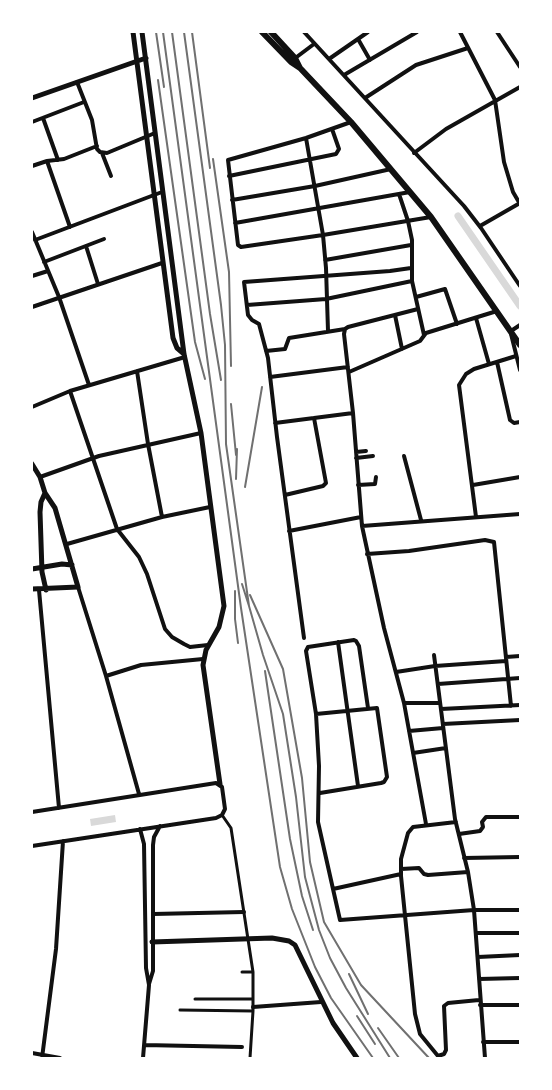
<!DOCTYPE html>
<html>
<head>
<meta charset="utf-8">
<style>
	body { margin:0 }
	#map { position:relative; width:552px; height:1090px; overflow:hidden; background:#fff; font-family:Manrope,sans-serif }
	canvas { display:block }
	.frame { position:absolute; inset:0; border:33px solid #fff; pointer-events:none }
</style>
</head>
<body>
<div id="map">
<canvas width="552" height="1090"></canvas>
<div class="frame"></div>
</div>
<script>
const g = document.querySelector('canvas').getContext('2d');
g.lineJoin = 'round';
function fillPath(path, color) { g.fillStyle = color; g.fill(path, 'evenodd'); }
const toPath = rows => new Path2D(rows.map(r => 'M' + r).join(''));
function stroke(path, color, width, dash) { g.strokeStyle = color; g.lineWidth = width; g.lineCap = dash ? 'butt' : 'round'; g.setLineDash(dash || []); g.stroke(path); }
fillPath(toPath([
	[115,815,116,822,91,826,90,819]
]), '#d9d9d9');
stroke(toPath([
	[458,216,520,306]
]), '#d9d9d9', 7);
stroke(toPath([
	[222,815,231,828,253,972,253,1011,250,1058],
	[242,972,253,972],
	[195,999,253,999],
	[180,1010,253,1011]
]), '#111', 3);
stroke(toPath([
	[304,32,464,206,481,228,520,286],
	[460,32,495,100,504,162,513,192,520,204],
	[497,32,520,67],
	[358,39,370,60],
	[294,59,314,44],
	[329,59,368,32],
	[344,75,417,32],
	[77,82,92,120,97,149,100,152,107,153,155,133],
	[365,98,416,65,468,48],
	[43,118,58,160],
	[32,122,84,102],
	[351,122,306,138,228,160,238,245,241,247,323,235,431,217],
	[306,138,323,235,326,268,328,331],
	[102,153,111,176],
	[414,153,446,129,520,87],
	[47,161,70,227],
	[32,166,47,161,64,159,97,146],
	[229,176,336,154,339,149,332,129],
	[399,194,408,221,412,240,412,281,424,335],
	[232,200,315,186,391,169],
	[235,223,410,192],
	[480,226,520,203],
	[32,232,59,297,89,385],
	[35,240,162,192],
	[86,246,98,284],
	[325,260,411,245],
	[44,262,104,239],
	[32,276,48,271],
	[416,297,445,289,457,324],
	[247,305,326,299,412,281],
	[32,307,162,263],
	[418,309,348,327,345,329,344,334,353,413,362,526,384,628,404,703,426,824],
	[395,315,402,349],
	[476,318,489,364],
	[511,331,520,325],
	[511,334,520,370],
	[266,351,285,349,289,338,345,329],
	[497,362,510,420,514,423,520,422],
	[137,371,148,444,162,517],
	[349,372,420,341,426,333,497,311],
	[270,377,348,367],
	[70,391,117,529,139,557,147,574,165,629,172,637,184,644,190,647,208,645],
	[32,407,70,391,185,357],
	[275,423,353,413],
	[356,452,366,451],
	[404,456,421,520],
	[356,458,373,456],
	[40,477,99,456,201,433],
	[358,485,375,484,376,477],
	[473,485,520,477],
	[285,495,323,486,326,483,314,418],
	[476,517,459,385,466,374,474,369,516,356],
	[362,526,520,514],
	[289,531,361,517],
	[67,544,162,517,210,507],
	[367,554,409,551,485,540,494,542,511,706],
	[78,587,106,676,139,794],
	[39,590,59,808],
	[304,638,277,437,268,358,259,324,252,320,248,315,244,282,390,271,411,268],
	[338,642,358,786],
	[434,655,455,819,468,872,474,910,485,1058],
	[506,657,520,656],
	[396,672,435,666,506,661],
	[106,676,141,665,203,659],
	[438,684,520,678],
	[404,703,440,703],
	[368,708,359,646,356,641,354,640,308,647,306,651,316,714,319,766,318,822,333,889,401,874],
	[441,709,520,705],
	[316,714,377,708,387,777,384,782,381,783,320,793],
	[443,724,520,720],
	[409,731,443,728],
	[413,753,446,748],
	[32,812,216,783,222,787,225,809,222,815,216,818,32,846],
	[456,822,413,827,408,833,401,859,401,876,415,1014,420,1034,438,1056,444,1054,446,1050,444,1006,448,1003,479,1000],
	[140,829,144,844,146,968,149,985,143,1058],
	[459,834,480,831,483,827,482,822,486,817,520,817],
	[464,858,520,857],
	[401,869,419,868,424,874,428,875,468,872],
	[333,889,340,920,474,910,520,910],
	[153,914,244,912],
	[477,933,520,933],
	[478,957,520,955],
	[479,979,520,978],
	[149,984,153,971,153,845,154,837,160,826],
	[480,1005,520,1005],
	[253,1007,321,1002],
	[483,1042,520,1042],
	[144,1045,242,1047],
	[32,1053,60,1058],
	[42,1058,56,949,63,841]
]), '#111', 4);
stroke(toPath([
	[133,32,173,338,177,348,184,354],
	[142,32,184,354,201,433,224,606,219,627,206,650,203,665,220,784],
	[32,98,146,58],
	[32,464,40,477,45,493,55,508,78,587,32,589],
	[45,493,41,502,40,512,42,572,46,590],
	[32,569,62,564,72,565],
	[152,942,272,938,289,941,295,945,333,1023,357,1058]
]), '#111', 5);
stroke(toPath([
	[262,32,291,62,300,68,351,122,431,217,520,345],
	[271,32,295,58,300,68]
]), '#111', 6);
stroke(toPath([
	[156,32,164,87],
	[163,32,241,608,280,867,292,909,315,967,331,998,373,1058],
	[172,32,210,314,221,380],
	[184,32,221,305,225,345,226,444,249,606,242,584],
	[192,32,210,168],
	[158,80,195,342,205,379],
	[213,159,229,272,231,366],
	[231,404,236,455],
	[236,479,237,449],
	[245,487,262,387],
	[235,591,235,619,238,643],
	[250,595,283,669,302,778,310,862,324,922,361,985,429,1058],
	[249,606,263,655,283,714,296,797,305,877,319,930,330,958,346,988,390,1058],
	[265,671,290,839,302,896,313,930],
	[349,974,368,1014],
	[357,1016,375,1044],
	[378,1028,399,1058]
]), '#707070', 2);
</script>
</body>
</html>
